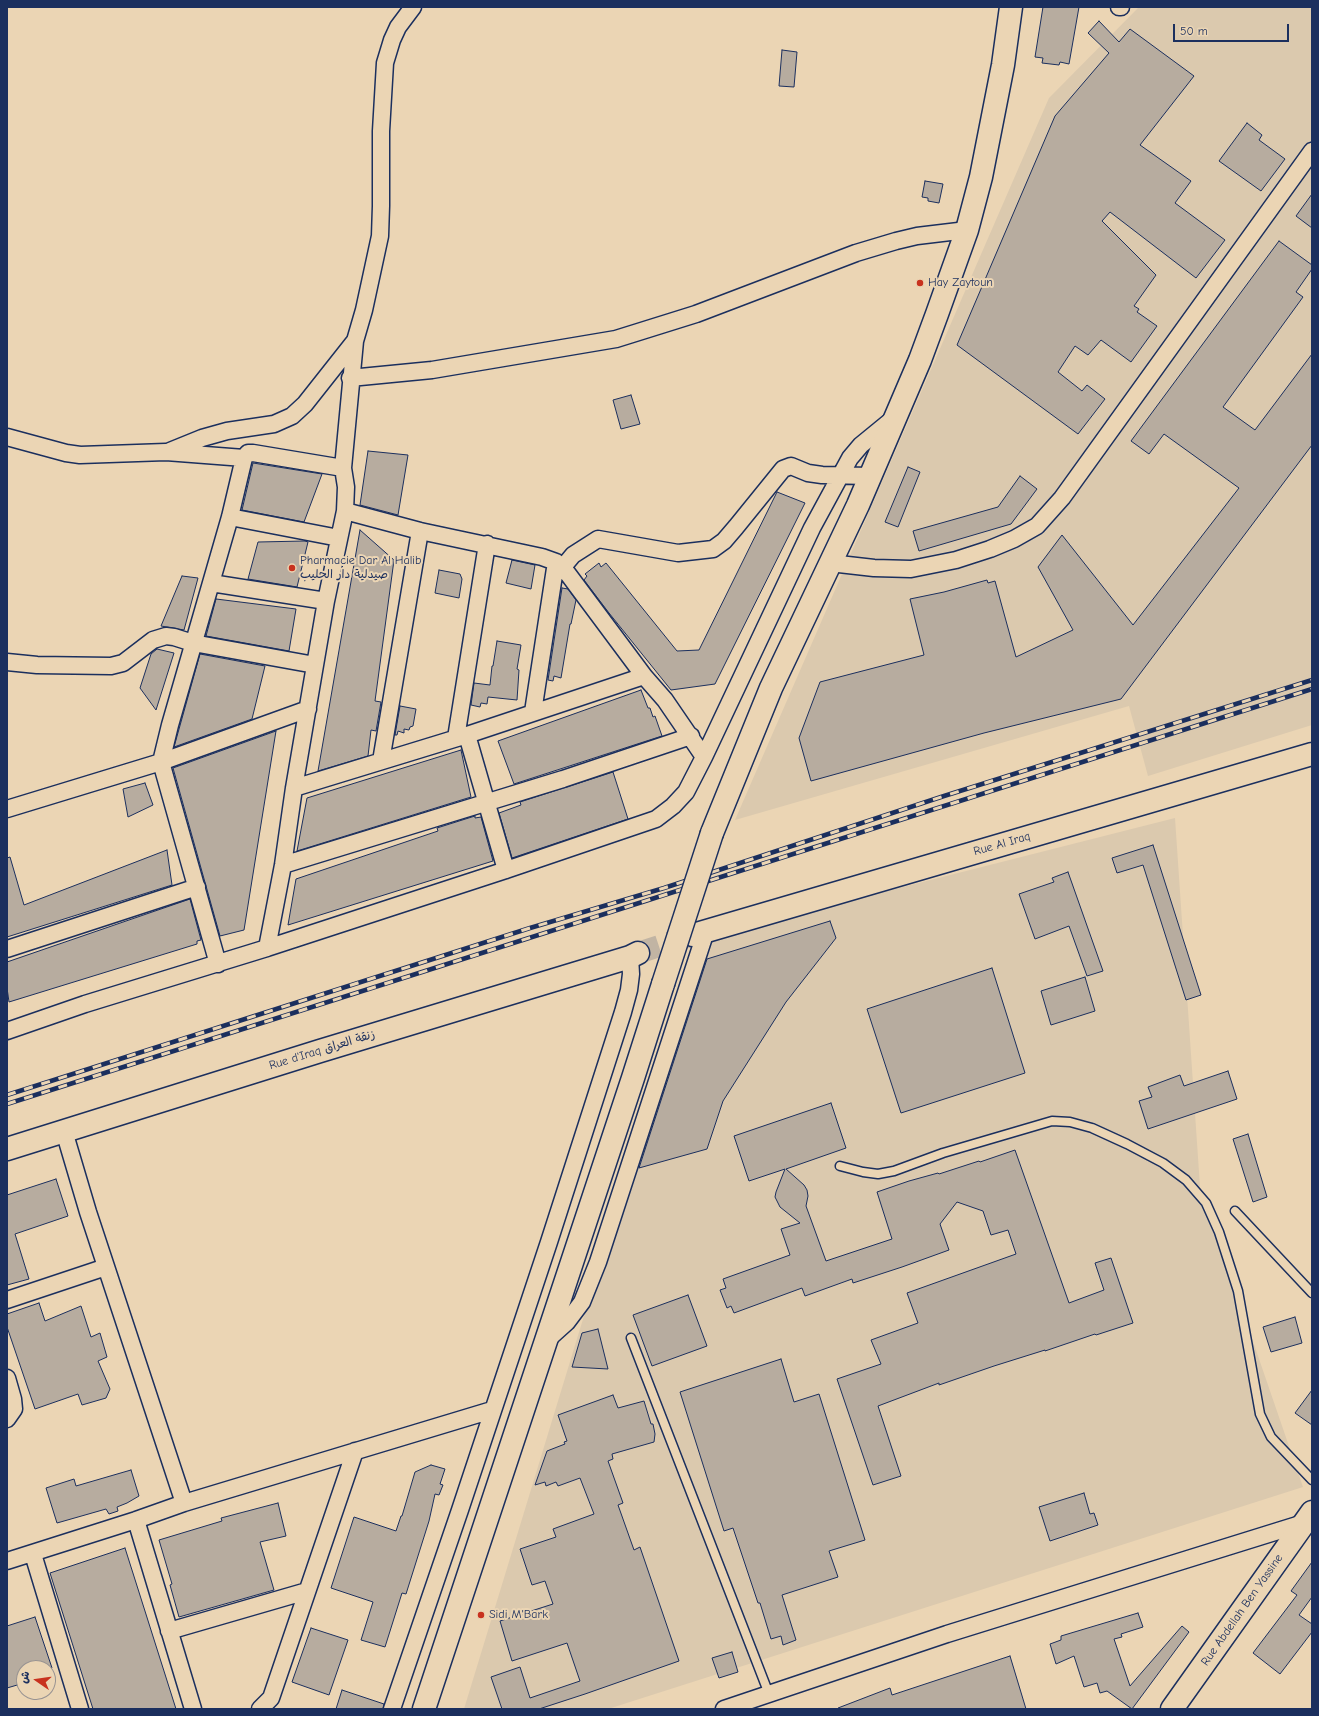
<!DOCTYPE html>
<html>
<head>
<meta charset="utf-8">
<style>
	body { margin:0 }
	#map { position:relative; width:1319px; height:1716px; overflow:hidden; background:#ebd5b4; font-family:"Comic Neue","Playpen Sans Arabic",sans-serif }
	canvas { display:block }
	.frame { position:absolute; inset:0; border:8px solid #1b2f5e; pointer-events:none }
	.north { position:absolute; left:16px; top:1660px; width:40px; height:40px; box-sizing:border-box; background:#ebd5b4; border:1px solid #989392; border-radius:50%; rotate:283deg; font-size:11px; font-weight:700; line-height:16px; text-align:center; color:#1b2f5e }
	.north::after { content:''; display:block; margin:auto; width:14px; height:18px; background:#c8321e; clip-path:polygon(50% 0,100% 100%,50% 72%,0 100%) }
	.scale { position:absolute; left:1173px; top:24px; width:116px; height:18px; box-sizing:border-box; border:2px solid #1b2f5e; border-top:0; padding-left:5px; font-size:12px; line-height:14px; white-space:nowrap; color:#1b2f5e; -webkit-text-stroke:3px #ebd5b4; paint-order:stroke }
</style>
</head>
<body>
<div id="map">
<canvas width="1319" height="1716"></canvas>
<div class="frame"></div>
<div class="north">ش</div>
<div class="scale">50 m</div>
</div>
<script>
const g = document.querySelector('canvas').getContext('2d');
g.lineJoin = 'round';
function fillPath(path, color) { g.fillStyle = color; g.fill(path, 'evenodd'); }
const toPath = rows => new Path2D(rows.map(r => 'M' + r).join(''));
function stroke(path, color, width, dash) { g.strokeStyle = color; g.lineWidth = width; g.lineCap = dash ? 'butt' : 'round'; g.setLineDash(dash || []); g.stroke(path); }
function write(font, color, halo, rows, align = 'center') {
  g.font = font + ' "Comic Neue","Playpen Sans Arabic",sans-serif'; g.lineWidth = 4; g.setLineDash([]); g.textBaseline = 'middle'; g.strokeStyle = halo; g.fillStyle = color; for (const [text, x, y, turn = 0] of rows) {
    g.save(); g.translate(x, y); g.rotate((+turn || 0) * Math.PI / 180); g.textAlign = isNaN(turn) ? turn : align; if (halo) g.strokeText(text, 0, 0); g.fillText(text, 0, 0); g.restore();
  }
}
fillPath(toPath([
	[1139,7,1312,7,1312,725,1148,776,1129,706,735,820,1049,98],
	[1175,818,1200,1187,1303,1487,608,1709,464,1709,598,1270,694,940]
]), '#dbc9ae');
const building = toPath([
	[1043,7,1079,7,1069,64,1060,62,1059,65,1042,63,1043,58,1035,57,1043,7],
	[1099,21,1119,42,1130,29,1194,76,1140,145,1191,181,1175,203,1225,240,1196,278,1110,212,1102,221,1156,275,1134,306,1139,309,1137,312,1157,326,1131,362,1101,340,1088,355,1075,346,1058,372,1082,391,1087,385,1105,399,1078,434,957,345,1055,116,1109,53,1088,33,1099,21],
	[782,50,797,52,794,87,779,86,782,50],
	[1247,123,1262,135,1259,140,1285,159,1261,191,1219,161,1247,123],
	[925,181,943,184,939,203,928,201,928,198,922,197,925,181],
	[1312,194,1312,228,1296,216,1312,194],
	[1279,241,1312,265,1312,269,1296,292,1303,297,1223,407,1255,430,1312,354,1312,445,1121,699,984,733,811,781,799,738,820,682,924,655,910,599,944,592,987,580,988,583,995,581,1016,657,1073,630,1038,567,1062,535,1133,625,1239,488,1164,434,1149,454,1131,441,1279,241],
	[631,395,640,424,621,429,613,400,631,395],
	[368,451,408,455,398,515,360,505,368,451],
	[253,463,322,474,304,522,242,510,253,463],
	[908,467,920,472,898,527,885,522,908,467],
	[1020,476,1037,489,1011,524,919,551,913,531,998,507,1020,476],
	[777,492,805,503,715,684,671,690,609,613,584,580,587,576,585,574,599,563,601,567,606,563,677,651,699,650,777,492],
	[360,530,394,560,375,701,381,702,376,731,371,730,368,756,318,771,360,530],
	[305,541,308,542,297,587,248,579,258,542,305,541],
	[512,560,535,565,531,589,506,583,512,560],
	[439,570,460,574,462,579,459,598,435,593,439,570],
	[182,576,198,578,184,630,161,626,182,576],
	[562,588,568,589,576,600,571,624,570,624,561,678,554,676,553,681,548,680,562,588],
	[216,599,296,609,289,651,206,636,216,599],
	[497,641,521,645,517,669,519,670,517,700,488,697,487,704,481,703,480,707,471,705,474,683,490,685,492,666,493,666,497,641],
	[157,649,174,653,156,710,140,688,151,654,157,649],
	[200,654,265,666,252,719,174,747,200,654],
	[641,690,648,708,650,708,653,717,655,716,662,736,514,784,498,741,641,690],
	[400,706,416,709,413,726,410,727,409,730,404,729,404,733,398,731,397,735,395,735,400,706],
	[276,731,244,930,220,936,173,768,276,731],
	[461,750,471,797,297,851,307,798,461,750],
	[613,772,628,819,512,858,499,813,521,805,520,802,613,772],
	[145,783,153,805,128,817,123,789,145,783],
	[475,816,475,818,481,817,493,861,288,925,296,879,438,831,437,828,475,816],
	[1153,845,1201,995,1186,1000,1143,865,1117,873,1112,858,1153,845],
	[167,850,172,885,7,937,7,858,10,857,24,905,167,850],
	[1068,872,1103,971,1087,976,1069,926,1035,939,1019,894,1054,882,1052,878,1068,872],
	[190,899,201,940,197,941,197,944,9,1002,7,988,7,962,190,899],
	[830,921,836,938,786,1002,723,1101,707,1149,639,1168,707,959,830,921],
	[992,968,1025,1073,901,1113,867,1009,992,968],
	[1085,977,1095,1011,1051,1025,1041,991,1085,977],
	[1228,1071,1237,1099,1148,1129,1139,1101,1152,1097,1148,1087,1180,1075,1184,1086,1228,1071],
	[831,1103,846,1148,786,1169,804,1185,807,1190,808,1196,806,1206,826,1261,892,1239,877,1192,909,1181,938,1173,939,1174,979,1161,980,1162,1015,1150,1069,1303,1104,1290,1095,1263,1111,1258,1133,1323,1096,1335,1095,1334,1045,1351,1045,1350,994,1366,939,1385,939,1383,878,1406,901,1476,873,1485,837,1379,881,1364,871,1340,918,1323,907,1293,1016,1254,1008,1230,991,1235,983,1211,957,1202,940,1224,949,1250,902,1267,853,1283,852,1279,805,1296,802,1288,734,1313,731,1306,727,1308,720,1290,726,1288,723,1279,790,1255,781,1229,800,1223,780,1207,775,1197,776,1192,785,1169,749,1181,734,1136,831,1103],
	[1248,1134,1267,1197,1253,1202,1233,1139,1248,1134],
	[56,1179,68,1216,15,1234,29,1279,7,1285,7,1195,56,1179],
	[688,1295,707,1346,652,1366,633,1315,688,1295],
	[39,1303,45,1321,81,1306,91,1337,100,1333,107,1357,98,1361,110,1389,106,1398,82,1405,78,1394,35,1409,7,1327,7,1314,39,1303],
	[1295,1317,1302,1343,1271,1352,1263,1327,1295,1317],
	[598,1329,608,1369,572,1367,582,1333,598,1329],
	[781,1359,794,1402,819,1394,865,1540,829,1551,838,1577,782,1595,796,1640,783,1645,781,1636,771,1639,760,1603,758,1603,733,1528,724,1531,680,1392,781,1359],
	[1312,1390,1312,1425,1295,1413,1312,1390],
	[613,1395,618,1408,644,1401,651,1424,653,1424,655,1434,654,1442,612,1454,613,1459,608,1461,623,1503,618,1505,634,1550,640,1547,679,1661,585,1694,539,1709,502,1709,491,1677,520,1667,530,1698,580,1681,567,1643,512,1661,500,1621,553,1604,545,1581,532,1585,520,1549,556,1537,553,1529,594,1514,580,1478,558,1486,556,1482,546,1486,545,1482,535,1485,547,1451,565,1444,564,1442,567,1441,558,1415,613,1395],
	[431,1465,445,1469,440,1484,443,1485,439,1495,435,1494,429,1521,406,1594,402,1593,385,1647,361,1640,373,1602,331,1588,354,1517,396,1531,401,1516,402,1516,415,1472,431,1465],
	[131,1470,139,1496,127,1503,117,1507,118,1511,109,1514,106,1509,57,1523,46,1488,74,1479,76,1486,131,1470],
	[1084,1493,1090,1514,1094,1513,1098,1525,1050,1541,1039,1507,1084,1493],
	[278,1503,286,1536,260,1542,274,1590,179,1617,170,1585,172,1584,159,1540,222,1521,221,1518,278,1503],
	[125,1548,176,1709,93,1709,50,1573,125,1548],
	[1312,1562,1312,1597,1299,1615,1312,1624,1312,1632,1280,1674,1253,1653,1297,1595,1291,1591,1312,1562],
	[1138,1613,1143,1627,1121,1634,1122,1637,1114,1639,1130,1686,1182,1626,1189,1632,1132,1709,1107,1691,1100,1693,1097,1683,1084,1687,1074,1656,1056,1664,1050,1644,1061,1640,1061,1636,1138,1613],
	[35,1617,52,1668,24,1668,24,1683,7,1688,7,1626,35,1617],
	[311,1628,348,1640,329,1695,292,1682,311,1628],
	[732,1652,738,1672,719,1678,712,1658,732,1652],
	[1010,1656,1026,1709,838,1709,838,1708,890,1688,892,1695,1010,1656],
	[342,1690,384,1704,383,1709,336,1709,342,1690]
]);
fillPath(building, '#b7ac9f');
stroke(building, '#1b2f5e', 1);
stroke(toPath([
	[638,953,693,935]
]), '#c1b4a3', 22, [22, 11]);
const lane = toPath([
	[840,1166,863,1172,878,1174,894,1171,943,1153,1052,1121,1070,1122,1092,1128,1127,1144,1163,1163,1186,1180,1206,1203,1219,1232,1238,1291,1260,1414,1271,1437,1312,1480],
	[1235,1211,1312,1293],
	[631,1338,769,1694]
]);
const street = toPath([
	[1119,7,1121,7],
	[350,378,432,370,616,339,696,314,856,253,896,241,917,236,967,230],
	[7,437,66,453,80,455,166,452,244,458],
	[170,451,202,438,227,431,274,424,292,416,305,404,354,342],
	[230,517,339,538],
	[830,563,874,568,911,569,956,560,990,549,1014,539,1037,526,1062,498,1312,151],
	[563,567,573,555,598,539,678,553,713,549,724,541,736,527,783,469,791,466,808,473,822,475,870,476],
	[211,583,326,601],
	[7,662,37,665,111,666,123,663,153,640,166,636,174,637,193,643,315,665],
	[533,712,556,562],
	[467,735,506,870],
	[456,738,487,544],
	[704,757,812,528,850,458,861,445,894,418],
	[381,761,420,531],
	[294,788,467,735,644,676],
	[7,809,161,762,308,709],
	[283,865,563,779,691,736],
	[267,948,506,870,656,819,673,806,686,792,704,757,665,700,644,676,568,574,556,562,542,557,420,531,345,511],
	[7,949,197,887],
	[218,964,161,762,170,725,230,517,244,458,248,453,253,453,343,468],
	[7,1031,85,1004,267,948,283,865,294,788,326,601,345,511,346,487,343,468,355,341,364,310,380,236,381,206,381,131,385,63,392,40,398,27,413,7],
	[64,1131,88,1212,184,1503],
	[7,1300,106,1267],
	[547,1340,567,1322,582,1302,598,1262,706,931],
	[7,1378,13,1399,14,1409,7,1419],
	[136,1520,193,1709],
	[33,1554,80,1709],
	[7,1561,136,1520,184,1503,492,1410],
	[169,1631,307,1591],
	[260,1709,271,1698,355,1451],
	[392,1709,460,1510,549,1242,623,1012,629,990,631,974,630,957],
	[724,1709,947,1634,1307,1522]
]);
const secondary = toPath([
	[712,833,771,688,858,505,920,360,937,314,967,230,981,177,1003,65,1011,7],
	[693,935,1312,754],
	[7,1149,320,1051,630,957,638,953],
	[424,1709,633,1078,663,984],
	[1172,1709,1312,1512]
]);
stroke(lane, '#1b2f5e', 11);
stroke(street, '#1b2f5e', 19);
stroke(secondary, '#1b2f5e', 25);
stroke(lane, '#ebd5b4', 8);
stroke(street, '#ebd5b4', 16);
stroke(secondary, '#ebd5b4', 22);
const rail = toPath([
	[7,1095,530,928,664,888,944,796,1312,680],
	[7,1104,1312,689]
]);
stroke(rail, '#1b2f5e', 4.5);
stroke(rail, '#ebd5b4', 3, [9]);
const secondaryBridge = toPath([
	[663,984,712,833]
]);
stroke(secondaryBridge, '#1b2f5e', 25, []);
stroke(secondaryBridge, '#ebd5b4', 22);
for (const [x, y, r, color] of [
	[920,283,4,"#c8321e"],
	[292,568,4,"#c8321e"],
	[481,1615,4,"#c8321e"]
]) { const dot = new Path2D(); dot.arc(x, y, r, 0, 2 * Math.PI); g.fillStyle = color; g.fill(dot); stroke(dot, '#ebd5b4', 1.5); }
write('12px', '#1b2f5e', '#ebd5b4', [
	["Hay Zaytoun",928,283],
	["Pharmacie Dar Al Halib",300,561],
	["صيدلية دار الحليب",300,575],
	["Sidi M'Bark",489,1615]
], 'left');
write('12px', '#1b2f5e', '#ebd5b4', [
	["Rue Al Iraq",1002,844,-16],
	["Rue d'Iraq زنقة العراق",322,1050,-17],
	["Rue Abdellah Ben Yassine",1242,1610,-55]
]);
</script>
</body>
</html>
